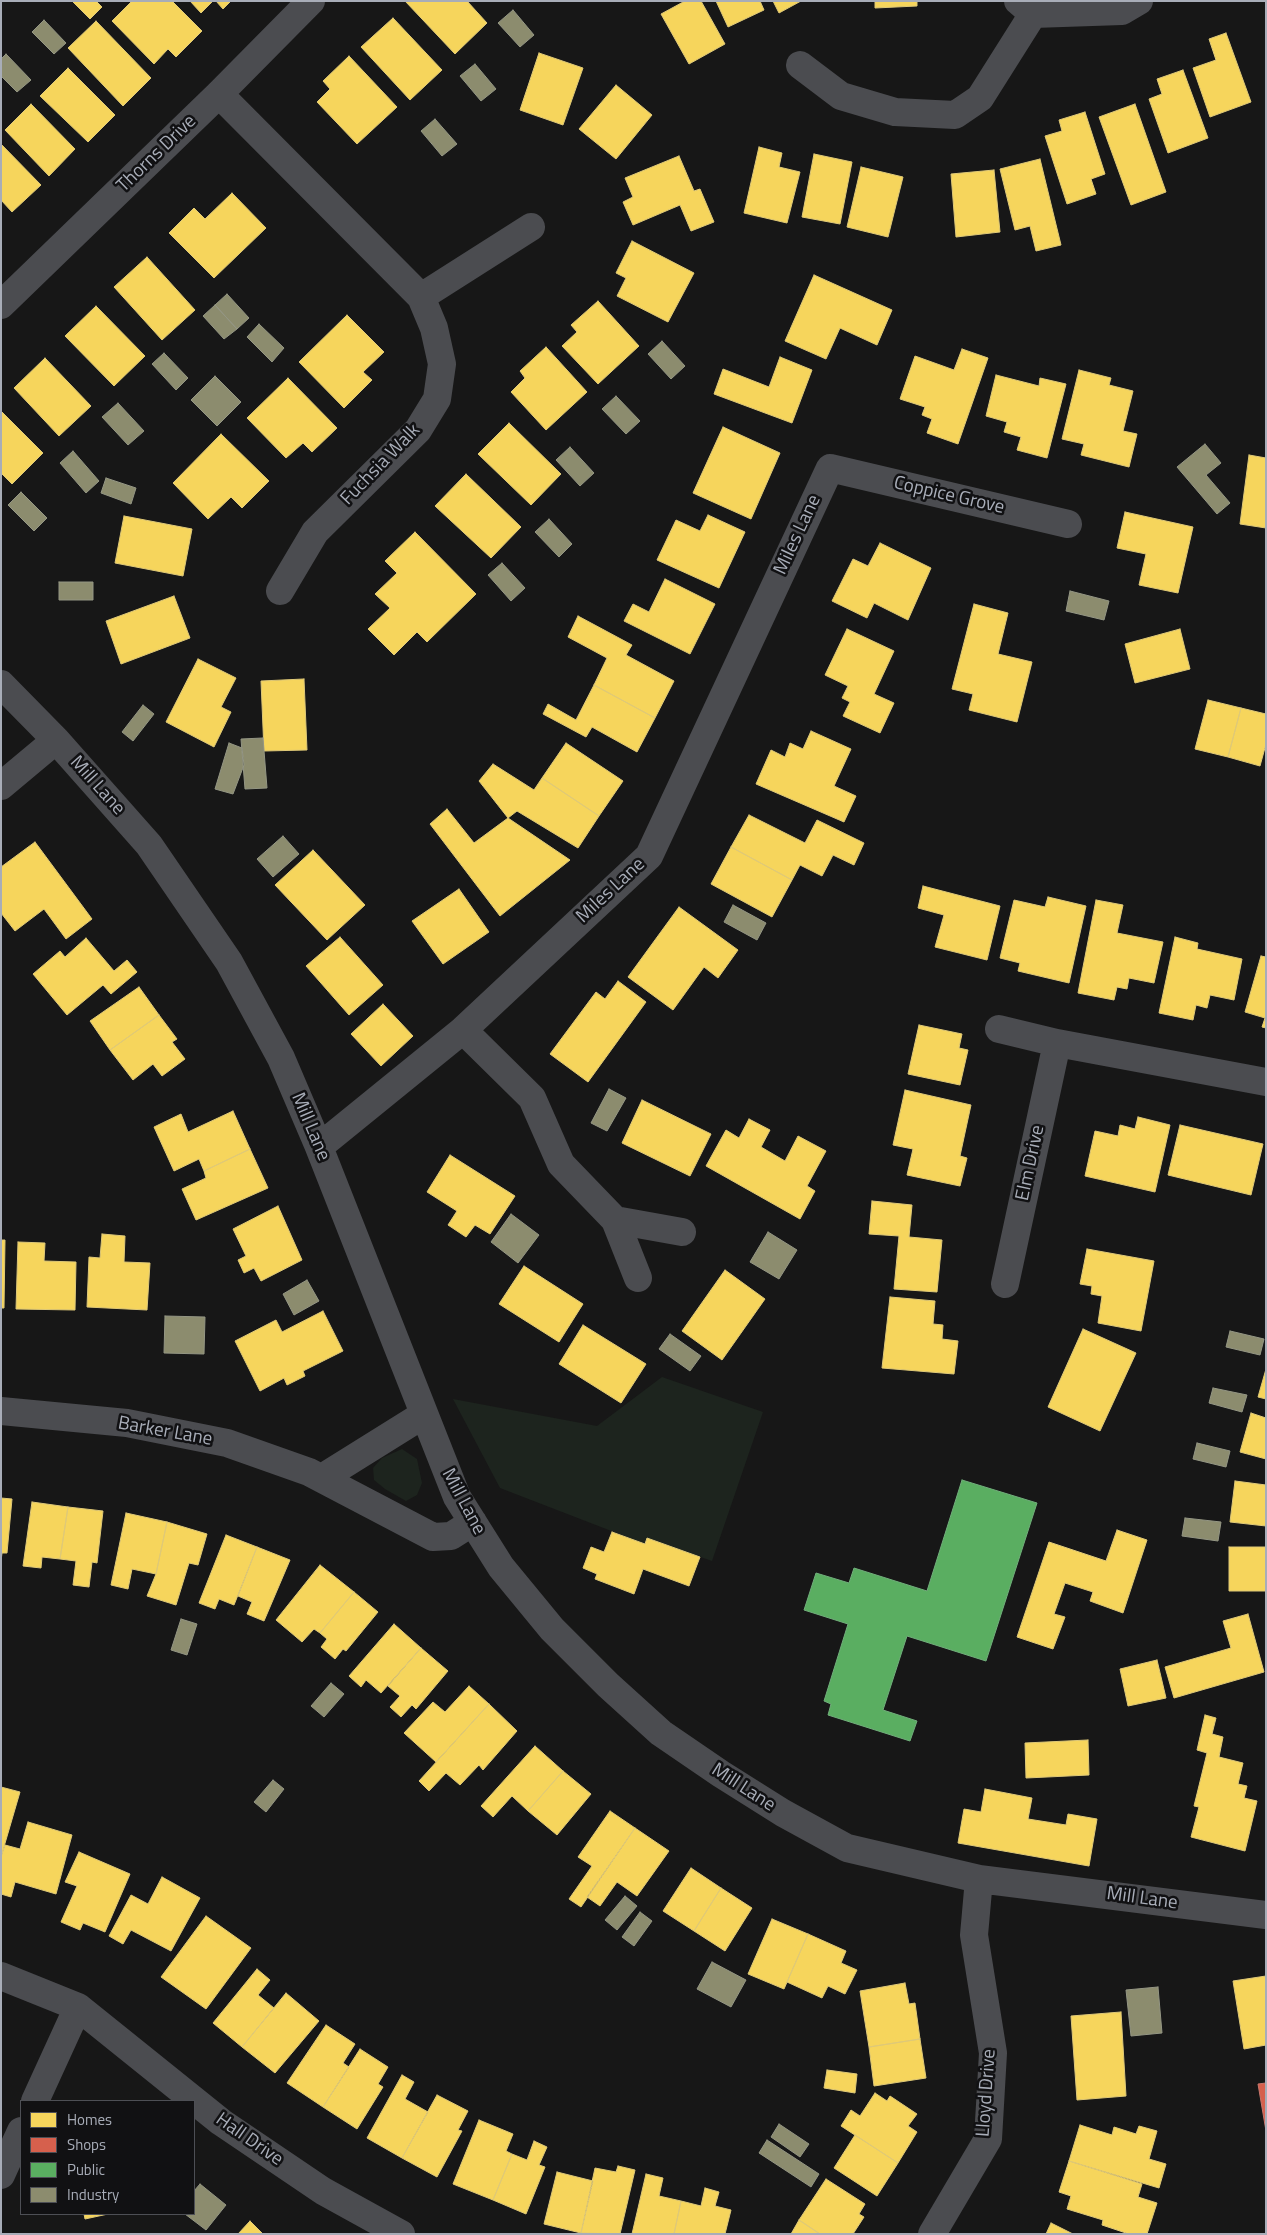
<!DOCTYPE html>
<html>
<head>
<meta charset="utf-8">
<style>
	body { margin:0 }
	#map { position:relative; width:1267px; height:2235px; overflow:hidden; background:#171717; font-family:"Titillium Web",sans-serif }
	canvas { display:block }
	.frame { position:absolute; inset:0; border:2px solid #a8adb8; pointer-events:none }
	.legend { position:absolute; left:20px; top:2100px; width:175px; height:115px; box-sizing:border-box; background:#111113; border:1px solid #4d4f55; margin:0; padding:6px 9px; list-style:none; font-size:15px; color:#a8adb8 }
	.legend li { display:flex; align-items:center; gap:10px; height:25px }
	.legend b { width:25px; border:1px solid #4d4f55 }
</style>
</head>
<body>
<div id="map">
<canvas width="1267" height="2235"></canvas>
<div class="frame"></div>
<ul class="legend">
<li><b style="height:14px;background:#f6d55c"></b>Homes</li>
<li><b style="height:14px;background:#d6604d"></b>Shops</li>
<li><b style="height:14px;background:#5aae61"></b>Public</li>
<li><b style="height:14px;background:#8c8c6e"></b>Industry</li>
</ul>
</div>
<script>
const g = document.querySelector('canvas').getContext('2d');
g.lineJoin = 'round';
function fillPath(path, color) { g.fillStyle = color; g.fill(path, 'evenodd'); }
const toPath = rows => new Path2D(rows.map(r => 'M' + r).join(''));
function stroke(path, color, width, dash) { g.strokeStyle = color; g.lineWidth = width; g.lineCap = dash ? 'butt' : 'round'; g.setLineDash(dash || []); g.stroke(path); }
function write(font, color, halo, rows, align = 'center') {
  g.font = font + ' "Titillium Web",sans-serif'; g.lineWidth = 5; g.setLineDash([]); g.textBaseline = 'middle'; g.strokeStyle = halo; g.fillStyle = color; for (const [text, x, y, turn = 0] of rows) {
    g.save(); g.translate(x, y); g.rotate((+turn || 0) * Math.PI / 180); g.textAlign = isNaN(turn) ? turn : align; if (halo) g.strokeText(text, 0, 0); g.fillText(text, 0, 0); g.restore();
  }
}
fillPath(toPath([
	[662,1377,763,1412,712,1561,647,1538,645,1544,500,1488,453,1399,597,1426],
	[402,1449,417,1459,422,1483,417,1495,406,1501,385,1489,374,1480,373,1468,382,1458]
]), '#1d241e');
const homes = toPath([
	[72,1,96,1,102,7,90,19,72,1],
	[132,1,172,1,202,31,176,57,168,49,154,64,112,21,132,1],
	[190,1,213,1,201,13,190,1],
	[216,1,231,1,223,9,216,1],
	[405,1,467,1,487,23,455,54,405,1],
	[685,1,701,1,725,44,689,64,661,14,685,1],
	[716,1,760,1,764,10,728,27,716,1],
	[773,1,801,1,779,13,773,1],
	[875,1,917,1,917,6,875,8,875,1],
	[393,18,442,70,410,100,361,47,393,18],
	[96,21,151,78,123,106,68,48,96,21],
	[1226,33,1251,102,1210,117,1193,68,1216,60,1209,39,1226,33],
	[539,53,583,68,563,125,520,110,539,53],
	[349,56,397,107,357,144,317,102,330,89,323,81,349,56],
	[68,68,115,115,88,142,40,96,68,68],
	[1183,70,1208,138,1168,153,1149,99,1162,94,1157,79,1183,70],
	[616,85,652,115,616,159,579,129,616,85],
	[31,104,75,149,49,176,5,130,31,104],
	[1135,104,1166,192,1131,205,1099,117,1135,104],
	[1085,112,1105,174,1091,179,1096,194,1067,204,1045,136,1062,131,1059,120,1085,112],
	[1,144,41,185,12,212,1,200,1,144],
	[759,147,782,153,779,167,800,172,787,223,744,213,759,147],
	[814,154,852,162,840,224,802,217,814,154],
	[679,156,694,191,700,189,714,222,691,231,680,205,633,225,623,202,633,197,625,178,679,156],
	[1040,159,1061,245,1036,251,1030,226,1015,230,1000,169,1040,159],
	[861,167,903,177,888,237,847,227,861,167],
	[994,170,1000,232,956,237,951,174,994,170],
	[232,193,266,228,214,278,169,233,194,208,205,219,232,193],
	[632,241,694,273,668,322,617,296,626,278,616,273,632,241],
	[147,257,195,310,162,340,114,287,147,257],
	[814,275,892,310,877,345,840,328,826,359,785,341,814,275],
	[598,301,639,346,598,384,562,346,577,332,571,325,598,301],
	[96,306,145,356,114,386,65,336,96,306],
	[347,315,384,352,363,372,372,380,344,408,299,362,347,315],
	[546,347,587,392,546,430,511,392,525,378,520,371,546,347],
	[962,349,988,358,958,444,927,433,932,419,922,415,925,407,900,399,915,356,954,370,962,349],
	[780,357,812,370,792,423,714,394,723,369,769,387,780,357],
	[45,358,91,406,59,436,14,388,45,358],
	[1079,370,1111,378,1109,385,1133,391,1123,431,1137,434,1129,467,1081,455,1084,444,1062,439,1079,370],
	[996,375,1039,386,1040,378,1066,384,1047,458,1017,450,1021,437,1004,432,1007,422,986,416,996,375],
	[288,378,337,428,312,452,303,443,286,458,247,418,288,378],
	[1,411,43,453,12,484,1,473,1,411],
	[509,423,561,474,531,505,478,454,509,423],
	[723,427,780,453,751,519,693,493,723,427],
	[221,434,269,481,242,508,231,497,208,519,173,483,221,434],
	[1249,455,1266,458,1266,528,1240,524,1249,455],
	[466,474,521,527,491,558,435,506,466,474],
	[1125,512,1193,527,1178,593,1139,585,1146,554,1117,548,1125,512],
	[708,515,745,532,719,588,657,560,676,520,700,531,708,515],
	[124,516,192,529,183,576,115,563,124,516],
	[415,532,476,594,427,642,417,632,394,655,368,629,390,608,375,594,397,573,385,561,415,532],
	[880,543,931,568,908,620,874,603,867,618,832,601,853,559,868,566,880,543],
	[665,579,715,604,690,654,624,621,633,604,649,612,665,579],
	[174,596,190,638,121,664,106,621,174,596],
	[974,604,1008,613,998,654,1032,662,1017,722,969,710,973,694,952,689,974,604],
	[578,616,632,645,626,655,674,681,655,718,594,685,607,658,568,637,578,616],
	[847,629,894,651,874,694,894,703,880,733,843,716,850,702,842,698,848,686,825,675,847,629],
	[1180,629,1190,669,1135,683,1125,644,1180,629],
	[198,659,236,678,221,707,231,712,214,747,166,722,198,659],
	[304,679,307,750,264,751,261,681,304,679],
	[594,685,655,718,637,752,592,727,586,737,543,714,548,704,576,720,594,685],
	[1208,700,1241,708,1228,757,1195,749,1208,700],
	[1241,708,1266,714,1266,744,1260,766,1228,757,1241,708],
	[811,731,851,749,834,786,856,796,844,822,756,784,771,750,785,757,790,743,803,749,811,731],
	[566,743,623,781,599,816,542,778,566,743],
	[493,764,534,790,542,778,599,816,578,848,517,811,508,818,479,781,493,764],
	[447,809,474,843,508,818,570,860,500,916,430,824,447,809],
	[749,815,805,843,817,820,864,843,854,865,833,855,822,876,800,865,792,880,731,847,749,815],
	[35,842,92,919,66,939,44,909,15,931,1,913,1,867,35,842],
	[731,847,792,880,772,917,711,884,731,847],
	[313,850,365,905,327,940,275,885,313,850],
	[923,886,1000,906,987,960,935,947,944,915,918,908,923,886],
	[459,889,489,932,443,964,412,921,459,889],
	[1048,897,1086,906,1069,983,1018,971,1020,963,1000,958,1014,900,1045,907,1048,897],
	[1096,900,1123,905,1117,933,1163,942,1154,983,1129,978,1127,989,1117,987,1114,1000,1078,993,1096,900],
	[679,907,738,950,718,978,704,967,673,1010,628,977,679,907],
	[340,937,383,985,349,1015,306,966,340,937],
	[1175,937,1198,943,1197,949,1242,959,1234,1000,1210,995,1207,1008,1196,1005,1193,1020,1159,1013,1175,937],
	[86,938,114,971,127,960,137,972,111,994,103,985,67,1015,33,974,60,951,65,957,86,938],
	[1261,956,1266,957,1266,1028,1262,1027,1265,1018,1245,1012,1261,956],
	[618,981,646,1002,588,1082,550,1054,596,992,605,999,618,981],
	[139,987,159,1015,110,1050,90,1021,139,987],
	[383,1004,413,1036,381,1066,351,1034,383,1004],
	[159,1015,177,1039,172,1042,185,1059,162,1076,153,1064,133,1080,110,1050,159,1015],
	[919,1025,962,1034,959,1048,968,1050,960,1085,908,1074,919,1025],
	[905,1090,971,1105,960,1156,967,1158,960,1186,907,1175,913,1149,893,1145,905,1090],
	[642,1100,711,1134,690,1176,622,1143,642,1100],
	[233,1111,250,1149,204,1171,199,1159,174,1171,154,1127,181,1114,188,1132,233,1111],
	[1138,1117,1170,1125,1155,1192,1085,1176,1095,1131,1118,1136,1120,1125,1135,1129,1138,1117],
	[749,1119,770,1130,761,1147,785,1161,798,1136,826,1151,807,1186,815,1191,800,1219,706,1166,726,1130,739,1138,749,1119],
	[1180,1125,1263,1144,1251,1195,1168,1175,1180,1125],
	[250,1149,268,1188,196,1220,182,1189,206,1178,204,1171,250,1149],
	[450,1155,515,1196,490,1234,475,1225,466,1237,448,1225,457,1211,427,1192,450,1155],
	[872,1201,912,1205,909,1237,942,1240,937,1292,894,1289,899,1236,869,1234,872,1201],
	[278,1206,302,1260,261,1281,254,1268,244,1273,238,1260,246,1256,233,1229,278,1206],
	[102,1234,125,1236,124,1262,150,1263,147,1310,87,1307,89,1257,100,1258,102,1234],
	[1,1240,5,1240,4,1308,1,1308,1,1240],
	[18,1242,45,1243,44,1261,76,1262,75,1310,16,1309,18,1242],
	[1087,1249,1154,1261,1141,1331,1098,1323,1102,1296,1091,1294,1092,1286,1080,1284,1087,1249],
	[524,1266,583,1304,559,1342,499,1304,524,1266],
	[725,1270,765,1299,722,1360,682,1331,725,1270],
	[890,1297,935,1301,933,1324,943,1325,942,1339,958,1341,954,1374,882,1368,890,1297],
	[323,1311,343,1351,303,1371,305,1376,287,1385,284,1378,260,1391,235,1341,276,1320,282,1332,323,1311],
	[583,1325,646,1364,621,1403,559,1364,583,1325],
	[1083,1329,1136,1353,1100,1431,1048,1407,1083,1329],
	[1266,1369,1266,1399,1258,1397,1266,1369],
	[1251,1413,1266,1418,1266,1459,1240,1452,1251,1413],
	[1235,1481,1266,1485,1266,1526,1230,1522,1235,1481],
	[1,1498,12,1499,7,1553,2,1553,1,1561,1,1498],
	[32,1502,68,1507,60,1559,42,1557,41,1568,23,1566,32,1502],
	[68,1507,103,1511,97,1563,92,1562,89,1587,73,1585,76,1561,60,1559,68,1507],
	[126,1513,167,1522,156,1574,132,1569,128,1589,111,1585,126,1513],
	[167,1522,207,1534,198,1565,189,1563,176,1605,147,1596,156,1574,167,1522],
	[1117,1530,1147,1540,1123,1613,1090,1601,1093,1592,1065,1583,1054,1614,1065,1617,1053,1649,1017,1637,1049,1542,1106,1561,1117,1530],
	[612,1532,645,1544,647,1538,700,1557,689,1586,643,1569,634,1594,595,1579,597,1574,583,1568,591,1547,604,1552,612,1532],
	[226,1535,257,1547,234,1605,219,1599,215,1609,199,1603,226,1535],
	[257,1547,290,1560,264,1621,247,1614,252,1602,238,1596,257,1547],
	[1229,1547,1266,1547,1266,1591,1229,1591,1229,1547],
	[320,1565,354,1592,320,1633,314,1629,302,1642,276,1620,320,1565],
	[354,1592,378,1612,346,1651,343,1649,335,1659,321,1647,327,1639,320,1633,354,1592],
	[1248,1614,1264,1672,1174,1698,1165,1667,1231,1648,1223,1621,1248,1614],
	[394,1624,421,1648,381,1693,366,1680,361,1687,349,1676,394,1624],
	[421,1648,448,1671,416,1709,412,1705,401,1717,390,1707,400,1696,388,1686,421,1648],
	[1157,1660,1166,1698,1128,1706,1120,1669,1157,1660],
	[469,1686,489,1704,436,1762,404,1733,433,1702,445,1712,469,1686],
	[489,1704,517,1731,483,1770,479,1765,460,1785,446,1773,429,1791,419,1781,489,1704],
	[1205,1715,1216,1718,1212,1734,1223,1737,1219,1757,1243,1763,1238,1784,1247,1786,1244,1798,1257,1801,1245,1851,1191,1837,1199,1807,1194,1806,1207,1753,1197,1750,1205,1715],
	[1088,1740,1089,1775,1026,1778,1025,1743,1088,1740],
	[535,1746,563,1771,528,1811,512,1796,493,1817,481,1806,535,1746],
	[563,1771,591,1794,557,1835,528,1811,563,1771],
	[1,1787,20,1792,1,1857,1,1787],
	[985,1789,1032,1798,1028,1819,1066,1825,1068,1814,1097,1819,1089,1866,958,1843,964,1809,981,1812,985,1789],
	[610,1811,635,1828,581,1907,569,1899,592,1866,578,1857,610,1811],
	[28,1822,72,1835,56,1894,15,1882,11,1897,1,1894,1,1857,5,1845,20,1849,28,1822],
	[635,1828,669,1851,637,1896,617,1882,600,1906,587,1897,635,1828],
	[79,1852,130,1874,105,1932,83,1923,80,1930,61,1922,77,1886,65,1882,79,1852],
	[691,1868,721,1888,694,1931,663,1911,691,1868],
	[162,1877,200,1898,171,1951,131,1930,123,1944,109,1936,131,1895,148,1904,162,1877],
	[721,1888,752,1908,725,1951,694,1931,721,1888],
	[206,1916,251,1948,206,2009,161,1977,206,1916],
	[772,1919,808,1934,784,1989,748,1974,772,1919],
	[808,1934,846,1951,841,1963,857,1970,845,1994,828,1986,822,1998,787,1982,808,1934],
	[257,1969,270,1980,258,1995,274,2008,242,2047,213,2023,257,1969],
	[1266,1976,1266,2045,1244,2049,1233,1981,1266,1976],
	[905,1983,909,2004,915,2003,920,2039,869,2047,860,1991,905,1983],
	[286,1993,319,2021,275,2073,242,2047,286,1993],
	[1121,2012,1126,2096,1077,2100,1071,2016,1121,2012],
	[326,2025,355,2044,343,2063,349,2067,323,2107,287,2083,326,2025],
	[920,2039,926,2078,874,2086,869,2047,920,2039],
	[360,2049,388,2067,378,2084,383,2087,357,2129,323,2107,360,2049],
	[827,2070,857,2074,855,2093,824,2088,827,2070],
	[402,2075,414,2082,405,2099,428,2112,402,2158,367,2138,402,2075],
	[875,2093,887,2101,890,2096,917,2114,908,2126,917,2132,898,2163,841,2126,851,2110,860,2116,875,2093],
	[437,2095,468,2111,458,2130,462,2131,437,2177,402,2158,437,2095],
	[479,2120,513,2134,506,2151,512,2154,493,2200,453,2184,479,2120],
	[1080,2125,1112,2135,1114,2127,1136,2134,1139,2126,1157,2131,1149,2159,1166,2164,1159,2188,1069,2161,1080,2125],
	[855,2135,898,2163,877,2196,834,2168,855,2135],
	[534,2141,547,2147,539,2165,545,2167,526,2214,493,2200,512,2154,527,2160,534,2141],
	[1069,2161,1142,2184,1138,2197,1157,2203,1147,2234,1129,2234,1102,2225,1103,2220,1067,2209,1071,2196,1059,2192,1069,2161],
	[618,2166,635,2170,620,2234,581,2233,595,2168,616,2172,618,2166],
	[557,2172,593,2181,581,2233,544,2224,557,2172],
	[646,2174,663,2178,659,2196,681,2201,674,2234,632,2234,646,2174],
	[826,2179,865,2204,859,2214,864,2217,853,2234,820,2234,799,2220,826,2179],
	[705,2188,719,2192,715,2206,731,2210,725,2234,674,2234,681,2201,701,2206,705,2188],
	[84,2214,108,2214,85,2219,84,2214],
	[799,2220,820,2234,791,2234,799,2220],
	[250,2221,263,2234,238,2234,250,2221],
	[1051,2223,1073,2234,1046,2234,1051,2223]
]);
fillPath(homes, '#f6d55c');
stroke(homes, '#dfc978', 1);
const shops = toPath([
	[1266,2083,1266,2131,1258,2084,1266,2083]
]);
fillPath(shops, '#d6604d');
stroke(shops, '#c8776d', 1);
const public = toPath([
	[962,1480,1037,1503,986,1661,907,1636,883,1710,917,1721,910,1741,828,1715,831,1704,824,1701,848,1624,804,1610,816,1573,849,1583,854,1568,927,1591,962,1480]
]);
fillPath(public, '#5aae61');
stroke(public, '#71ae7b', 1);
const industry = toPath([
	[513,10,534,35,520,47,498,23,513,10],
	[44,20,66,43,54,54,32,32,44,20],
	[6,54,31,80,17,92,1,76,1,59,6,54],
	[475,64,496,89,481,101,460,76,475,64],
	[435,119,457,144,442,156,421,131,435,119],
	[227,294,249,318,237,329,215,305,227,294],
	[215,305,237,329,224,339,203,316,215,305],
	[259,324,284,348,272,362,247,337,259,324],
	[662,341,685,366,671,379,648,354,662,341],
	[164,353,188,378,176,390,152,364,164,353],
	[215,376,241,402,217,426,191,400,215,376],
	[616,396,640,421,626,434,602,409,616,396],
	[118,403,144,431,128,445,102,417,118,403],
	[1205,444,1221,463,1206,475,1230,503,1217,514,1177,467,1205,444],
	[570,447,594,473,580,486,556,460,570,447],
	[73,451,99,481,86,493,60,463,73,451],
	[106,478,136,488,131,504,101,493,106,478],
	[21,492,47,518,34,531,8,505,21,492],
	[549,519,572,544,559,557,535,532,549,519],
	[502,563,525,588,511,601,488,575,502,563],
	[59,582,93,582,93,600,59,600,59,582],
	[1070,591,1109,601,1104,620,1066,611,1070,591],
	[143,705,154,714,133,741,122,732,143,705],
	[263,738,267,788,245,789,241,739,263,738],
	[229,743,242,748,244,765,233,794,215,789,229,743],
	[283,836,299,854,273,877,257,859,283,836],
	[733,905,766,923,757,940,724,922,733,905],
	[609,1089,626,1098,607,1131,591,1123,609,1089],
	[511,1214,539,1235,518,1263,491,1242,511,1214],
	[768,1232,797,1250,779,1279,750,1262,768,1232],
	[307,1280,319,1301,294,1315,283,1294,307,1280],
	[165,1316,205,1317,204,1354,164,1353,165,1316],
	[1230,1331,1264,1339,1260,1355,1226,1347,1230,1331],
	[670,1334,701,1356,690,1371,659,1349,670,1334],
	[1213,1388,1247,1395,1242,1412,1209,1403,1213,1388],
	[1197,1443,1230,1451,1226,1467,1193,1459,1197,1443],
	[1185,1518,1221,1522,1218,1541,1182,1536,1185,1518],
	[181,1619,197,1624,187,1655,171,1650,181,1619],
	[331,1683,344,1694,324,1717,311,1706,331,1683],
	[273,1780,284,1789,266,1812,254,1802,273,1780],
	[625,1896,637,1906,617,1930,605,1920,625,1896],
	[640,1912,652,1921,634,1946,622,1937,640,1912],
	[712,1962,746,1980,731,2007,697,1989,712,1962],
	[1158,1987,1162,2033,1131,2036,1126,1990,1158,1987],
	[779,2124,809,2144,800,2157,771,2137,779,2124],
	[767,2140,819,2174,811,2187,759,2153,767,2140],
	[200,2184,226,2205,206,2230,185,2214,194,2214,194,2191,200,2184]
]);
fillPath(industry, '#8c8c6e');
stroke(industry, '#949684', 1);
stroke(toPath([
	[1018,1,1033,14,1122,11,1139,1],
	[800,65,841,96,895,112,955,115,980,98,1033,14],
	[219,94,421,297,434,328,442,364,437,399,418,430,315,532,280,591],
	[421,297,531,227],
	[1,305,219,94,311,1],
	[1,684,56,740,149,845,229,962,281,1058,319,1147,457,1497,501,1567,552,1629,608,1685,661,1733,721,1774,783,1813,847,1848,979,1879,1266,1915],
	[1,786,56,740],
	[999,1029,1057,1043],
	[463,1030,532,1098,561,1164,615,1220,682,1232],
	[319,1147,463,1030,649,856,830,468,1068,524],
	[615,1220,638,1278],
	[1005,1284,1057,1043,1266,1082],
	[1,1411,127,1423,227,1443,309,1472,433,1537,451,1536,473,1522],
	[322,1478,423,1415],
	[1,1976,78,2007,221,2122,323,2191,401,2234],
	[35,2101,78,2007],
	[1,2175,21,2131],
	[932,2234,988,2139,993,2053,974,1935,979,1879]
]), '#4b4c50', 28);
write('19px', '#a8adb8', '#111113', [
	["Thorns Drive",157,154,-44],
	["Fuchsia Walk",381,465,-46],
	["Coppice Grove",949,496,13],
	["Miles Lane",798,535,-65],
	["Mill Lane",97,786,48],
	["Miles Lane",611,891,-43],
	["Mill Lane",310,1127,67],
	["Elm Drive",1031,1163,-78],
	["Barker Lane",165,1432,10],
	["Mill Lane",463,1502,62],
	["Mill Lane",743,1788,33],
	["Mill Lane",1142,1899,8],
	["Lloyd Drive",987,2093,-86],
	["Hall Drive",249,2140,35]
]);
</script>
</body>
</html>
